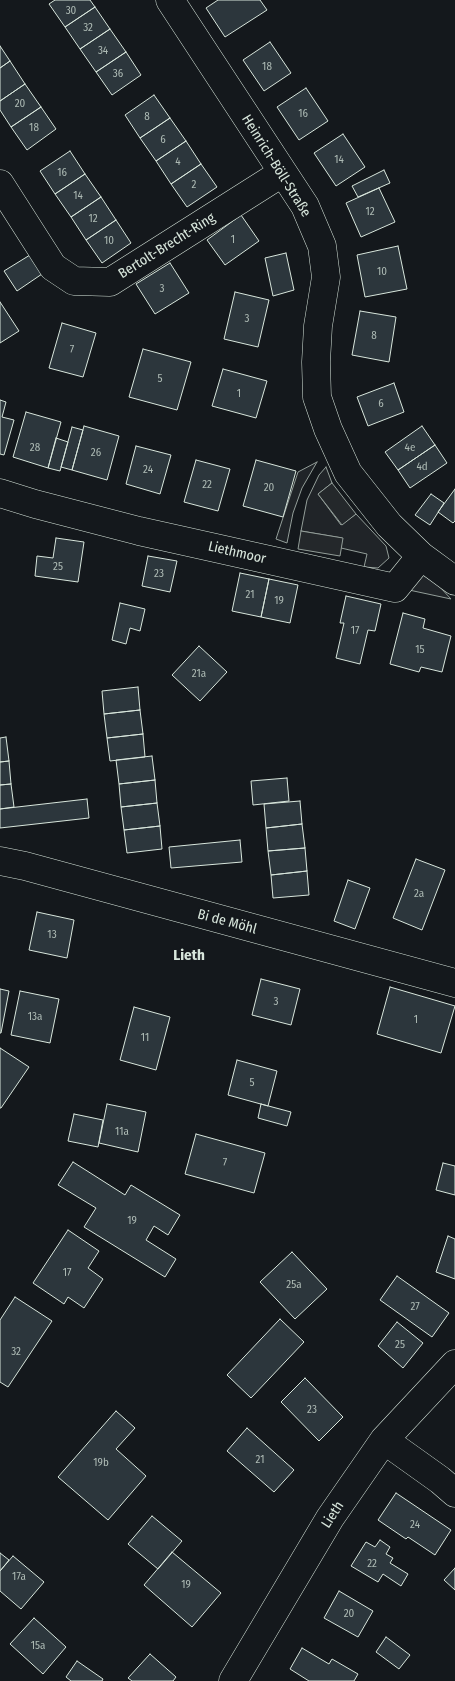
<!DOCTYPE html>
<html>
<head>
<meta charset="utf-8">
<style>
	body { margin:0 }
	canvas { display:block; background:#14181c }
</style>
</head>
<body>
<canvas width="455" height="1681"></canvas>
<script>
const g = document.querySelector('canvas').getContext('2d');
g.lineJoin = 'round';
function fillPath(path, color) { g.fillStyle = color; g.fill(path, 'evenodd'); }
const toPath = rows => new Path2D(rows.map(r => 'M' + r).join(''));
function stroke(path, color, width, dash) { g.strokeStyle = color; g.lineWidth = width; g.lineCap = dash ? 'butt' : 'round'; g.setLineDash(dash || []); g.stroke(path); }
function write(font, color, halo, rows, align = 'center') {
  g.font = font + ' "Fira Sans Condensed",sans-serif'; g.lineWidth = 4; g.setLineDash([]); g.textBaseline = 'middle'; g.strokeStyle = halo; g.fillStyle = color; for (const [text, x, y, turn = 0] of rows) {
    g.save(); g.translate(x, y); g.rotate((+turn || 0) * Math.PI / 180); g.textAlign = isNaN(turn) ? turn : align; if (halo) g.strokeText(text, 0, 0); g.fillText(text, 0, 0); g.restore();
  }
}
const green = toPath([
	[317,462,302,488,293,513,287,543,276,539,298,472,317,462],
	[326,467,332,483,318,494,341,525,356,514,386,546,389,558,378,568,364,567,367,554,341,548,342,538,301,531,307,500,319,475,326,467],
	[423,575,439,586,451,599,409,590,423,575]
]);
fillPath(green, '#202428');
stroke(green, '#939e99', 1);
const parking = toPath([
	[332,483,356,514,342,525,318,494,332,483],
	[301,531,343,538,340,556,298,549,301,531]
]);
fillPath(parking, '#24282b');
stroke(parking, '#939e99', 1);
const building = toPath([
	[55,0,90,0,95,7,65,27,49,4,55,0],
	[218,0,260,0,267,10,225,37,206,8,218,0],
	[95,7,110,29,80,49,65,27,95,7],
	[110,29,126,52,96,72,80,49,110,29],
	[270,42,291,73,264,91,243,60,270,42],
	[0,46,10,61,0,68,0,46],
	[126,52,141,75,112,95,96,72,126,52],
	[10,61,25,84,0,101,0,68,10,61],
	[25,84,41,107,11,127,0,110,0,101,25,84],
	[306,88,328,121,299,140,277,107,306,88],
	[154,95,170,118,140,138,125,115,154,95],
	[41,107,56,129,27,150,11,127,41,107],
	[170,118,186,141,156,161,140,138,170,118],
	[343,134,365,167,336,186,314,153,343,134],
	[186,141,201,164,171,184,156,161,186,141],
	[70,151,85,174,55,194,40,171,70,151],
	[201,164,217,187,187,207,171,184,201,164],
	[384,170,390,183,358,197,352,186,384,170],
	[85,174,101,197,71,217,55,194,85,174],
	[379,188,395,222,361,237,346,203,379,188],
	[101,197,116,220,86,240,71,217,101,197],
	[241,215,259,241,225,265,207,240,241,215],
	[116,220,131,243,102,263,86,240,116,220],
	[398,246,407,289,365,297,357,255,398,246],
	[286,253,294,290,273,296,265,258,286,253],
	[30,255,42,274,17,291,4,271,30,255],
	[170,263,189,293,155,314,136,284,170,263],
	[235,292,269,300,258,347,224,339,235,292],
	[0,302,19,331,0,343,0,302],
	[360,311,396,317,389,362,352,355,360,311],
	[62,323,96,333,83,377,49,368,62,323],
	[143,349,191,362,177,410,129,397,143,349],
	[223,369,267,381,256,418,212,406,223,369],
	[394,383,404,412,368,426,357,397,394,383],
	[0,400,6,402,2,417,14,420,4,455,0,454,0,400],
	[26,412,61,422,48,468,13,457,26,412],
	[84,426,119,436,107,480,72,470,84,426],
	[422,426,435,445,398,470,385,452,422,426],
	[72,427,83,430,72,470,61,467,72,427],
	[56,438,68,442,60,471,48,468,56,438],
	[435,445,447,463,410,488,398,470,435,445],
	[136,446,171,455,160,494,126,484,136,446],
	[196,460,230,469,218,511,184,502,196,460],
	[256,460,296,471,283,517,243,506,256,460],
	[455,489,455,521,453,523,438,512,455,489],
	[431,494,444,503,430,525,415,515,431,494],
	[56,538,84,542,78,582,35,576,37,556,53,558,56,538],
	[148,556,177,561,170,592,142,586,148,556],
	[240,573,269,579,261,617,232,611,240,573],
	[269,579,298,585,290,623,261,617,269,579],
	[346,596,381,604,375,631,368,630,360,664,336,658,344,623,340,623,346,596],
	[120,603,145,609,140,631,130,628,126,644,112,640,120,603],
	[403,613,425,619,423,628,451,636,442,672,421,667,419,672,390,664,403,613],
	[199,646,227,672,200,701,172,675,199,646],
	[138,687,140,710,104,714,102,691,138,687],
	[140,710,143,734,107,738,104,714,140,710],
	[143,734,145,757,110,761,107,738,143,734],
	[6,737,9,761,0,762,0,738,6,737],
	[152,756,155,780,119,784,116,760,152,756],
	[9,761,11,784,0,785,0,762,9,761],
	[287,778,289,801,253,805,251,781,287,778],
	[155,780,157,803,121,807,119,784,155,780],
	[11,784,14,807,0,809,0,785,11,784],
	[87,799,89,818,0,828,0,809,87,799],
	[300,801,302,824,266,828,264,804,300,801],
	[157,803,160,826,124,830,121,807,157,803],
	[302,824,305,848,268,851,266,828,302,824],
	[160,826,162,849,127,853,124,830,160,826],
	[240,840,242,862,171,868,169,847,240,840],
	[305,848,307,871,271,875,268,851,305,848],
	[416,859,445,870,422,930,393,918,416,859],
	[307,871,309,895,273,898,271,875,307,871],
	[348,880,370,888,355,929,334,921,348,880],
	[37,912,74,920,67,958,29,950,37,912],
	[261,979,300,989,291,1025,252,1015,261,979],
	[390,987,455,1006,441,1053,377,1034,390,987],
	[0,989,9,991,1,1033,0,1033,0,989],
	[20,991,59,999,50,1043,11,1035,20,991],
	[134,1007,170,1017,156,1070,120,1060,134,1007],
	[0,1048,29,1067,1,1108,0,1108,0,1048],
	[237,1060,277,1071,268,1106,228,1095,237,1060],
	[107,1104,146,1112,138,1152,99,1143,107,1104],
	[261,1104,291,1112,287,1126,258,1118,261,1104],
	[74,1114,103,1120,98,1147,68,1141,74,1114],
	[196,1134,265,1153,254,1193,185,1174,196,1134],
	[73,1162,125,1195,131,1185,180,1215,168,1235,154,1226,146,1240,176,1259,165,1277,84,1227,96,1208,58,1185,73,1162],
	[443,1163,455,1166,455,1195,436,1190,443,1163],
	[68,1230,99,1251,88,1268,103,1279,84,1308,68,1297,64,1304,33,1283,68,1230],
	[448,1236,455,1239,455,1279,436,1272,448,1236],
	[292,1252,327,1289,295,1319,260,1282,292,1252],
	[397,1276,449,1313,432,1337,380,1300,397,1276],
	[15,1297,52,1321,8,1387,0,1382,0,1320,15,1297],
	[280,1319,304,1342,251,1398,227,1375,280,1319],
	[397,1322,423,1343,403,1368,378,1346,397,1322],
	[305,1378,343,1417,319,1441,281,1402,305,1378],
	[116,1411,135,1428,116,1449,146,1476,108,1520,58,1477,116,1411],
	[247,1428,294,1470,274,1492,227,1451,247,1428],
	[396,1493,451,1530,435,1555,408,1537,406,1539,378,1520,396,1493],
	[152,1516,182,1541,158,1569,128,1544,152,1516],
	[380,1540,390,1547,386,1554,393,1558,390,1563,408,1574,401,1586,383,1574,378,1582,351,1566,366,1542,375,1547,380,1540],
	[172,1552,221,1593,192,1627,144,1585,172,1552],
	[0,1553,9,1560,0,1571,0,1553],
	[13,1556,44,1582,21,1609,0,1591,0,1571,13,1556],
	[455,1568,455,1590,444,1580,455,1568],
	[339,1591,373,1611,358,1637,324,1618,339,1591],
	[34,1618,66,1647,43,1674,10,1644,34,1618],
	[386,1637,410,1655,399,1669,376,1652,386,1637],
	[302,1648,329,1664,332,1659,358,1674,354,1681,309,1681,290,1669,302,1648],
	[150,1654,176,1677,173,1681,132,1681,128,1678,150,1654],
	[77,1661,103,1679,102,1681,71,1681,66,1677,77,1661]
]);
fillPath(building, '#2c363c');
stroke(building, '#d8e6dc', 1);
const minor = toPath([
	[170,0,305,206,322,246,326,277,318,326,316,362,317,397,328,429,348,473,389,525,421,556,455,581],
	[0,184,53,267,74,281,110,282,282,173],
	[0,493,35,504,139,531,395,588,421,556],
	[0,861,25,866,455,983],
	[384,1440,440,1480,455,1493],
	[233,1681,330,1518,384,1440,455,1364]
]);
stroke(minor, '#d8e6dc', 29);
stroke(minor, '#14181c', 28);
write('11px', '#adbab4', null, [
	["30",71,11],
	["32",88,28],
	["34",103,51],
	["18",267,67],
	["36",118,74],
	["20",20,104],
	["16",303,114],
	["8",147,117],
	["18",34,128],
	["6",163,140],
	["14",339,160],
	["4",178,162],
	["16",62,173],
	["2",194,185],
	["14",78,196],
	["12",370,212],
	["12",93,219],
	["1",233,240],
	["10",109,241],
	["10",382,272],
	["3",162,289],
	["3",247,319],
	["8",374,336],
	["7",72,350],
	["5",160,379],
	["1",239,394],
	["6",381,404],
	["28",35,448],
	["4e",410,448],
	["26",96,453],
	["4d",422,467],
	["24",148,470],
	["22",207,485],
	["20",269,488],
	["25",58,567],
	["23",159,574],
	["21",250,595],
	["19",279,601],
	["17",355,631],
	["15",420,650],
	["21a",199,674],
	["2a",419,894],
	["13",52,935],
	["3",276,1002],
	["13a",35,1017],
	["1",416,1020],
	["11",145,1038],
	["5",252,1083],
	["11a",122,1132],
	["7",225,1163],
	["19",132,1221],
	["17",67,1273],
	["25a",294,1285],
	["27",415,1307],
	["25",400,1345],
	["32",16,1352],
	["23",312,1410],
	["21",260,1460],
	["19b",101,1463],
	["24",415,1525],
	["22",372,1564],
	["17a",19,1577],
	["19",186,1585],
	["20",349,1614],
	["15a",38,1646]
]);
write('14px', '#d8e6dc', '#14181c', [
	["Heinrich-Böll-Straße",276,166,58],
	["Bertolt-Brecht-Ring",167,246,-32],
	["Liethmoor",237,553,13],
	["Bi de Möhl",227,922,15],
	["Lieth",333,1515,-57]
]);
write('bold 15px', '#d8e6dc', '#14181c', [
	["Lieth",189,956]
]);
</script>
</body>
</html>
